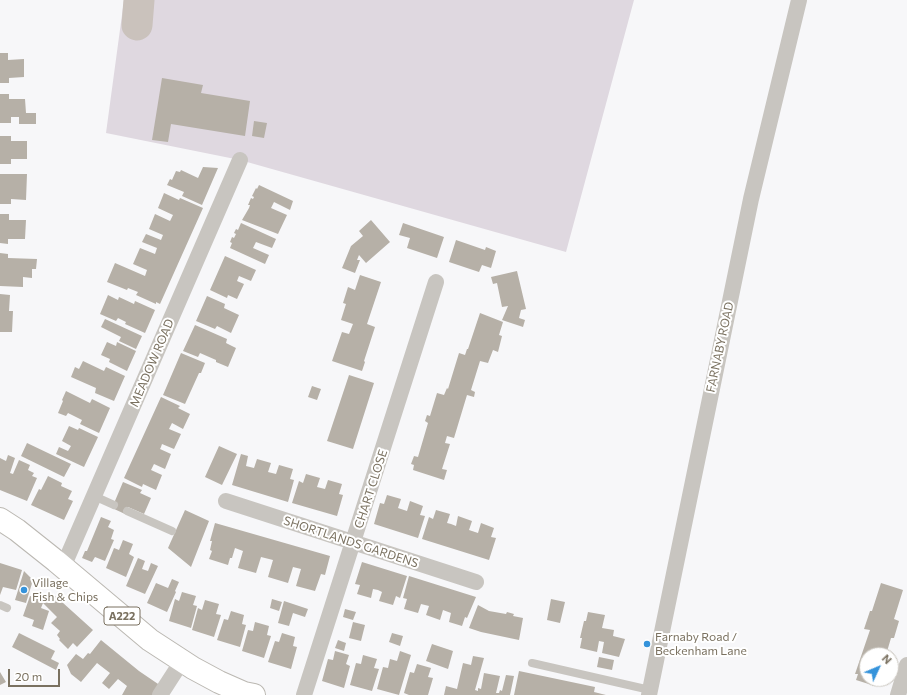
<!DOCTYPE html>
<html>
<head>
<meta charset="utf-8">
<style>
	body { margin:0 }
	#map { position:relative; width:907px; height:695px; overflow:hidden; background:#f7f7f9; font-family:Commissioner,sans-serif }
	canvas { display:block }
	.north { position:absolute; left:859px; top:647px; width:40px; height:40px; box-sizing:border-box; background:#fff; border:1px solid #cac6bf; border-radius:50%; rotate:46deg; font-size:11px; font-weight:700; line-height:16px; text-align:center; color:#7a7160 }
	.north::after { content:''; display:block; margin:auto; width:14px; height:18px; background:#3593db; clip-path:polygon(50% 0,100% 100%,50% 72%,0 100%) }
	.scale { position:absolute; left:8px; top:669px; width:52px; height:18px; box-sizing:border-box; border:2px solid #7a7160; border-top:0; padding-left:5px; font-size:12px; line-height:14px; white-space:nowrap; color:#7a7160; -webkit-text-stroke:3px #fff; paint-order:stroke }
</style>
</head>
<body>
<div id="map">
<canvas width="907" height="695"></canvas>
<div class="north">N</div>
<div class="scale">20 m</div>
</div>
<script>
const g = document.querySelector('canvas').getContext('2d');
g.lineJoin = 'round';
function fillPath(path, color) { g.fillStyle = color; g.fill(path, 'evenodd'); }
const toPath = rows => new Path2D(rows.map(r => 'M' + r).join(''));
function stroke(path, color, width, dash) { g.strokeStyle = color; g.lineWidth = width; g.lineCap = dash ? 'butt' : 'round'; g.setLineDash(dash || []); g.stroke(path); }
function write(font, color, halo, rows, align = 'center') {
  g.font = font + ' Commissioner,sans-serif'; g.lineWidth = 4; g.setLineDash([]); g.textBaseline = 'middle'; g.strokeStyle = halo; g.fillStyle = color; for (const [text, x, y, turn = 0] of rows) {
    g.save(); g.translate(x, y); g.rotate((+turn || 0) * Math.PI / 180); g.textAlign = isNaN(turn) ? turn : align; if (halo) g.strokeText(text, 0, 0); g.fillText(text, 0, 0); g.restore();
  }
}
fillPath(toPath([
	[124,0,634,0,566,252,240,160,106,133]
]), '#dfd8e0');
stroke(toPath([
	[137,25,139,0]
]), '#cac2bc', 31);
fillPath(toPath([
	[0,53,8,53,8,60,24,59,24,77,9,78,9,83,0,83],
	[162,78,203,85,201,93,250,101,245,136,171,124,168,142,152,140],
	[0,94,9,94,9,99,25,99,26,113,36,113,36,124,19,124,19,117,11,117,11,123,0,123],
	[254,121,267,123,264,138,252,136],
	[0,136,11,136,11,141,27,141,27,159,11,159,11,164,0,164],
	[203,167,218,168,202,205,182,196,184,192,167,185,170,179,172,180,176,171,180,172,181,170,198,178],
	[0,174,27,174,26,200,11,199,11,204,0,204],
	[259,185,293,201,290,210,274,202,271,208,287,215,278,234,242,220,249,208,250,205,248,205,251,198,253,199,254,197,252,196,256,188,257,189],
	[164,193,179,200,180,198,203,208,160,304,156,302,156,304,136,295,138,292,128,288,127,290,107,282,115,263,145,276,147,270,133,264,140,248,155,254,157,248,142,242,146,234,161,240,163,235,149,229,155,214,170,221,173,215,158,208],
	[0,214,9,214,9,220,26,220,25,239,8,239,8,244,0,243],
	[371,220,390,242,366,263,359,255,357,260,360,260,355,273,342,268,351,246,363,236,359,231],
	[241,223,276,239,272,248,256,242,253,248,269,255,265,264,230,248,232,243,230,242,232,237,234,238,236,234,234,233,236,229,238,230],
	[403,223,444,237,437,258,407,248,410,238,399,235],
	[456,240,485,250,486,247,496,251,491,268,482,265,479,272,449,262],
	[0,253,8,254,8,258,37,259,36,269,32,269,32,278,23,277,23,287,0,286],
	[225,256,256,270,251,281,239,276,237,281,244,284,237,299,228,295,227,298,210,290],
	[517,271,526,309,521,310,519,318,525,320,523,327,502,320,508,306,502,307,497,283,493,284,491,277],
	[360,275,381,282,367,324,375,327,364,361,365,362,362,371,332,361,342,332,349,334,353,324,341,320,346,304,343,303,348,287,355,290],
	[0,294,10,295,9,311,13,311,12,332,0,332],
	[108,295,118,300,119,297,134,304,135,301,155,310,145,333,125,324,126,322,118,318,116,321,100,314],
	[207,296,225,304,224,308,239,315,231,333,217,326,215,329,196,321],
	[480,313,503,322,499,335,502,336,498,352,493,350,488,363,480,361,471,390,475,392,474,397,467,395,454,438,447,436,445,443,450,444,442,469,447,470,444,480,413,470,414,465,411,464,414,456,418,457,428,423,425,421,427,415,430,416,437,393,444,395,447,388,448,389,459,353,465,355,467,349,468,349],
	[105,319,142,336,136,349,119,341,121,337,101,327],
	[195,325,227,339,226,343,236,348,228,367,216,362,216,360,200,353,198,357,183,351],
	[107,342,116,346,117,342,136,351,127,371,109,362,110,359,101,355],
	[181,353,205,363,201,373,199,373,185,404,163,395],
	[83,361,104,371,106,367,125,376,114,401,95,393,96,388,71,377,75,367,79,369],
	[349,375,374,383,353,449,327,441],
	[312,386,321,389,317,400,308,397],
	[66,391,90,403,92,399,110,408,99,433,80,424,82,420,68,413,66,416,58,413,63,401,62,400],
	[161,397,180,406,178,408,190,414,183,429,172,423,169,429,181,434,174,449,162,444,161,447,160,449,171,454,165,469,154,464,151,470,162,475,156,490,143,484,142,487,124,478],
	[69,426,78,430,79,428,98,437,84,467,56,454,59,447,68,451,71,446,62,441],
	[27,443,71,464,64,477,21,456],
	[219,446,237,454,222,485,205,477],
	[241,454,248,456,246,466,254,468,257,459,271,463,268,472,276,474,279,465,293,469,290,479,294,480,288,502,232,485],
	[8,455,15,458,10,473,13,474,19,460,30,465,28,470,34,473,32,476,37,478,27,501,0,490,0,458,6,461],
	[306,474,320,478,317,487,325,489,328,480,342,484,339,494,343,495,337,516,292,503,299,481,303,483],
	[48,476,62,483,61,486,72,491,68,499,73,501,64,520,31,505,39,489,41,490],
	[123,482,142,490,140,493,151,498,144,514,128,507,125,514,112,508],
	[387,495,401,499,398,508,407,511,410,501,423,506,420,515,425,516,418,538,374,524,380,503,384,504],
	[185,510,209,521,191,567,168,548],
	[436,510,450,514,447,523,451,524,456,526,458,516,472,521,469,530,478,533,481,523,494,528,491,537,496,538,489,560,422,539,429,517,433,519],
	[101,517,111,521,108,527,114,530,111,539,114,540,105,561,95,557,92,562,82,558,85,551,87,551],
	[215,523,330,556,325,575,321,574,315,591,296,586,301,569,293,567,288,583,268,577,273,560,261,557,256,573,238,568,243,551,235,548,232,558,230,558,228,565,209,559,212,551,210,550,212,541,210,541],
	[123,540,133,544,129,554,134,557,126,577,106,568,114,548,119,550],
	[138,558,145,561,142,569,148,571,151,563,158,566,145,594,126,586],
	[362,562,407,576,400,598,396,596,393,605,379,601,382,592,378,590,373,589,371,598,357,594,360,585,355,584],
	[0,563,22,570,16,590,3,587,0,595],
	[24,571,33,580,26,603,15,600],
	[409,576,476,597,467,618,465,617,462,626,449,622,451,613,443,610,440,620,426,615,429,606,421,604,418,613,404,609,407,599,403,598],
	[172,579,179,582,175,591,176,592,167,612,147,603,156,583,168,588],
	[881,583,903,590,894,619,899,621,894,638,891,638,886,655,867,655,867,679,878,679,875,686,856,680,858,674,855,674,870,630,864,629,870,611,872,611],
	[182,592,196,596,193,605,197,606,191,628,169,621,175,599,179,601],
	[52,593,93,630,77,647,73,643,68,649,59,640,60,639,57,635,60,631,51,623,57,617,43,603],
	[30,596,41,599,39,602,43,603,41,608,49,611,43,630,32,626,34,620,23,616],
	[272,599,282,602,279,611,270,608],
	[551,599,565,602,560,623,547,620],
	[205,600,219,604,216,614,221,615,214,637,192,630,198,608,202,610],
	[284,601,308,609,305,617,293,613,289,626,278,623],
	[478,605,489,611,506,614,507,612,514,614,513,616,523,618,519,640,481,632,469,628],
	[345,609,356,612,353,620,343,617],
	[231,611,244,615,242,624,246,625,240,647,217,640,224,619,228,620],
	[588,612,605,615,602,628,614,630,613,636,625,639,619,657,602,653,604,642,599,641,597,652,580,648,582,638,580,638,584,621,586,621],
	[255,622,269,626,267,635,271,636,264,658,242,651,248,630,253,631],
	[353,622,365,625,361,641,349,638],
	[19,633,55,651,51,659,59,663,56,670,12,647],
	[282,633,295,637,293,646,297,647,291,669,268,662,275,641,279,642],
	[392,633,403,636,400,646,389,642],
	[101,640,139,671,161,686,155,695,122,695,127,686,118,679,109,689,102,683,110,673,97,663,81,682,71,674,67,665,76,654,83,659,88,653,90,654],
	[338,640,346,643,344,651,335,648],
	[432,644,453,651,448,669,426,661],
	[335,651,349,655,346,664,350,666,344,688,322,681,328,659,333,660],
	[400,651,411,655,399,695,377,689,383,667,388,668,390,659,397,661],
	[363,655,377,659,374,668,379,669,372,691,350,685,356,663,361,664],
	[473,656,484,658,475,690,478,691,478,688,481,689,484,673,500,676,496,693,499,693,500,690,502,691,506,675,514,676,510,695,444,695,446,686,457,689,463,663,471,665],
	[599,657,614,660,612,670,597,667],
	[417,664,431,668,428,677,433,678,428,695,409,695,404,693,410,672,414,673],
	[519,671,595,687,594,692,606,695,514,695],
	[0,672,6,682,0,685]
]), '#b6b0a7');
const primary = toPath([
	[0,519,17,530,56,561,150,640,193,668,219,682,244,693,254,695]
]);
stroke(primary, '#bbb8b2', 24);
stroke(toPath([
	[94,496,114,505],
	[127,511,172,531],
	[0,605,7,608],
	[532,663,650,690]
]), '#c8c5c0', 8);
stroke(toPath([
	[226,501,476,582],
	[63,567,240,160],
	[160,695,182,661],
	[304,695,436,282],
	[649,695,751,199,799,0],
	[898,695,907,665]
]), '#c8c5c0', 16);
stroke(primary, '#fff', 22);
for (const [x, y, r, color] of [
	[24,590,4,"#3593db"],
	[647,644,4,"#3593db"]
]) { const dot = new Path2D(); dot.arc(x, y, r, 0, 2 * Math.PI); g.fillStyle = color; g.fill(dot); stroke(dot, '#fff', 1.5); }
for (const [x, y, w] of [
	[122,616,36]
]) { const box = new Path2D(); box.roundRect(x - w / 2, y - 9, w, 18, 3); g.fillStyle = '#fff'; g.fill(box); stroke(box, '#7a7160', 1); }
write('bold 11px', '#7a7160', null, [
	["A222",122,616]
]);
write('12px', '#7a7160', '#fff', [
	["FARNABY ROAD",720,347,-78],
	["MEADOW ROAD",152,363,-67],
	["CHART CLOSE",371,489,-72],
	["SHORTLANDS GARDENS",351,542,18]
]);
write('12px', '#7a7160', '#fff', [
	["Village",32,583],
	["Fish & Chips",32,597],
	["Farnaby Road /",655,637],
	["Beckenham Lane",655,651]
], 'left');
</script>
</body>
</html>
